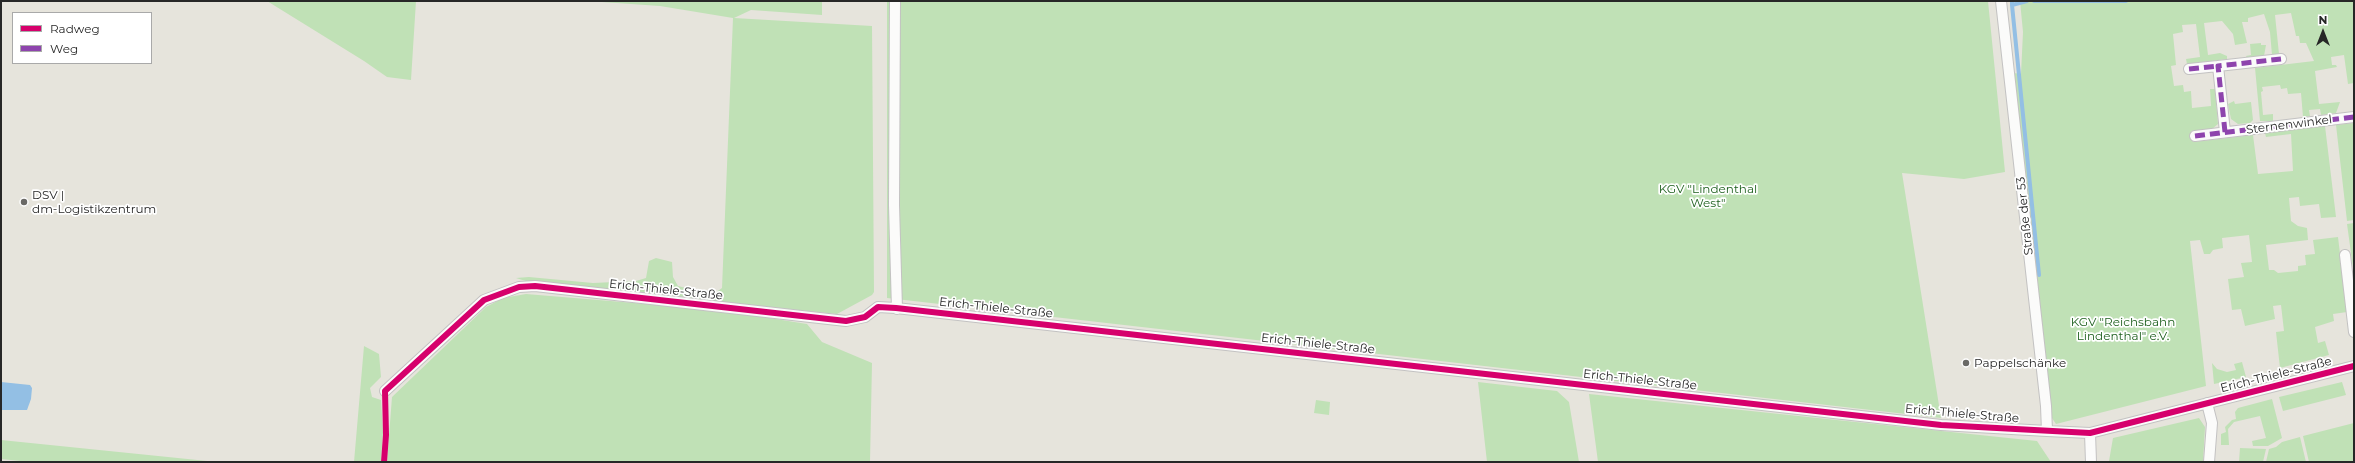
<!DOCTYPE html>
<html>
<head>
<meta charset="utf-8">
<style>
	body { margin:0 }
	#map { position:relative; width:2355px; height:463px; overflow:hidden; background:#e6e4dc; font-family:Montserrat,sans-serif }
	canvas { display:block }
	.frame { position:absolute; inset:0; border:2px solid #272727; pointer-events:none }
	.legend { position:absolute; left:12px; top:12px; width:140px; height:52px; box-sizing:border-box; background:#fff; border:1px solid #a9a9a9; margin:0; padding:5px 7px; list-style:none; font-size:12px; color:#272727 }
	.legend li { display:flex; align-items:center; gap:8px; height:20px }
	.legend b { width:20px; border:1px solid #a9a9a9 }
	.north { position:absolute; left:2303px; top:12px; width:40px; height:40px; -webkit-text-stroke:3px #fff; paint-order:stroke; rotate:0deg; font-size:11px; font-weight:700; line-height:16px; text-align:center; color:#272727 }
	.north::after { content:''; display:block; margin:auto; width:14px; height:18px; background:#272727; clip-path:polygon(50% 0,100% 100%,50% 72%,0 100%) }
</style>
</head>
<body>
<div id="map">
<canvas width="2355" height="463"></canvas>
<div class="frame"></div>
<ul class="legend">
<li><b style="height:5px;background:#d6006c"></b>Radweg</li>
<li><b style="height:5px;background:#8e44ad"></b>Weg</li>
</ul>
<div class="north">N</div>
</div>
<script>
const g = document.querySelector('canvas').getContext('2d');
g.lineJoin = 'round';
function fillPath(path, color) { g.fillStyle = color; g.fill(path, 'evenodd'); }
const toPath = rows => new Path2D(rows.map(r => 'M' + r).join(''));
function stroke(path, color, width, dash) { g.strokeStyle = color; g.lineWidth = width; g.lineCap = dash ? 'butt' : 'round'; g.setLineDash(dash || []); g.stroke(path); }
function write(font, color, halo, rows, align = 'center') {
  g.font = font + ' Montserrat,sans-serif'; g.lineWidth = 3.5; g.setLineDash([]); g.textBaseline = 'middle'; g.strokeStyle = halo; g.fillStyle = color; for (const [text, x, y, turn = 0] of rows) {
    g.save(); g.translate(x, y); g.rotate((+turn || 0) * Math.PI / 180); g.textAlign = isNaN(turn) ? turn : align; if (halo) g.strokeText(text, 0, 0); g.fillText(text, 0, 0); g.restore();
  }
}
fillPath(toPath([
	[267,1,416,1,411,80,387,77,364,61],
	[587,1,822,1,822,15,751,10,734,18,872,26,874,292,872,295,837,314,529,282,516,278,529,277,593,283,636,281,646,278,649,261,656,258,672,262,673,277,678,286,709,294,715,293,722,288,733,18,660,6],
	[887,1,1988,1,2005,172,1964,179,1902,173,1941,418,887,298],
	[2020,1,2354,1,2354,83,2348,84,2344,55,2331,57,2332,65,2336,65,2337,67,2315,71,2319,104,2340,102,2336,113,2321,115,2320,109,2309,110,2310,116,2303,117,2301,93,2288,94,2287,88,2281,89,2280,85,2262,87,2263,91,2261,92,2263,115,2273,114,2273,121,2260,121,2255,68,2314,61,2306,43,2300,43,2299,36,2296,36,2291,13,2275,15,2279,54,2272,55,2270,32,2264,14,2248,18,2248,22,2242,22,2247,43,2235,45,2233,34,2222,21,2204,23,2208,55,2220,53,2227,56,2227,59,2187,64,2186,59,2200,57,2196,24,2182,25,2183,32,2173,34,2176,65,2171,66,2174,86,2183,85,2184,92,2191,91,2192,108,2211,106,2210,89,2215,89,2218,124,2212,129,2191,131,2193,142,2253,135,2258,174,2293,171,2291,134,2266,137,2265,133,2325,126,2336,217,2321,218,2319,204,2300,206,2299,197,2289,198,2291,221,2298,226,2307,228,2308,240,2266,245,2269,270,2274,270,2278,273,2298,271,2298,266,2306,265,2305,255,2315,254,2313,240,2338,237,2347,312,2333,314,2334,321,2315,327,2318,343,2325,341,2329,355,2280,368,2276,332,2284,331,2281,305,2273,306,2275,319,2245,326,2241,309,2232,310,2228,279,2244,277,2241,263,2252,262,2249,235,2222,238,2223,248,2213,250,2210,254,2204,254,2200,240,2190,241,2206,386,2056,424,2052,418,2049,403,2014,73,2021,74,2023,32],
	[2261,43,2261,45,2266,45,2264,56,2247,58,2246,56,2251,55,2250,44],
	[2234,101,2235,104,2251,102,2253,120,2250,123,2238,124,2231,119,2228,104],
	[2354,123,2354,220,2347,221,2336,125],
	[2354,223,2354,275,2347,224],
	[526,294,719,310,807,324,822,342,872,363,870,462,387,462,392,397,486,307,503,298],
	[364,346,379,354,381,377,370,388,372,397,381,400,383,433,381,462,354,462],
	[2242,362,2246,377,2214,384,2212,363,2217,369,2227,372,2236,370,2234,364],
	[1478,382,1557,391,1569,402,1579,462,1487,462],
	[2342,382,2346,395,2283,411,2279,397],
	[1589,394,2037,441,2051,462,1598,462],
	[2272,399,2282,438,2268,446,2253,446,2252,441,2266,438,2260,416,2234,422,2228,429,2229,445,2221,445,2221,434,2226,432,2225,427,2232,420,2236,419,2235,412,2238,408],
	[1316,400,1330,402,1329,415,1314,413],
	[2199,418,2205,427,2203,462,2109,461,2113,438],
	[2354,423,2354,462,2309,462,2303,436],
	[2300,437,2306,462,2266,462,2269,449,2276,447,2282,442],
	[1,440,217,462,30,462,1,459],
	[2240,448,2266,449,2263,462,2239,462]
]), '#c0e1b6');
fillPath(toPath([
	[1,382,30,385,32,388,31,399,27,410,1,410]
]), '#93bfe4');
stroke(toPath([
	[2012,1,2012,5,2027,1],
	[2034,1,2126,1],
	[2012,5,2039,275]
]), '#93bfe4', 4);
const minor = toPath([
	[895,1,894,205,897,309],
	[2001,1,2046,406,2047,431],
	[2189,69,2218,66],
	[2225,132,2218,66,2281,59],
	[2195,136,2354,117],
	[2345,255,2354,332],
	[385,391,484,300,519,287,535,286,846,321,865,317,878,307,896,308,1941,425,2047,431,2090,433,2354,366],
	[2207,403,2212,423,2209,462],
	[2090,433,2091,462]
]);
stroke(minor, '#c3c2c2', 12);
stroke(minor, '#fbfbfa', 10);
stroke(toPath([
	[2189,69,2218,66],
	[2225,132,2218,66,2281,59],
	[2195,136,2354,117]
]), '#8e44ad', 5, [10, 5]);
stroke(toPath([
	[384,462,386,435,385,391,484,300,519,287,535,286,846,321,865,317,878,307,896,308,1941,425,2090,433,2354,366]
]), '#d6006c', 6);
for (const [x, y, r, color] of [
	[24,202,4,"#6a6966"],
	[1966,363,4,"#6a6966"]
]) { const dot = new Path2D(); dot.arc(x, y, r, 0, 2 * Math.PI); g.fillStyle = color; g.fill(dot); stroke(dot, '#fff', 1.5); }
write('12px', '#272727', '#fff', [
	["Sternenwinkel",2289,125,-7],
	["Straße der 53",2025,216,-96],
	["Erich-Thiele-Straße",666,290,6],
	["Erich-Thiele-Straße",996,308,6],
	["Erich-Thiele-Straße",1318,344,6],
	["Erich-Thiele-Straße",2276,375,-14],
	["Erich-Thiele-Straße",1640,380,6],
	["Erich-Thiele-Straße",1962,414,5]
]);
write('12px', '#1c5f1c', '#fff', [
	["KGV \"Lindenthal",1708,189],
	["West\"",1708,203],
	["KGV \"Reichsbahn",2123,322],
	["Lindenthal\" e.V.",2123,336]
]);
write('12px', '#272727', '#fff', [
	["DSV |",32,195],
	["dm-Logistikzentrum",32,209],
	["Pappelschänke",1974,363]
], 'left');
</script>
</body>
</html>
